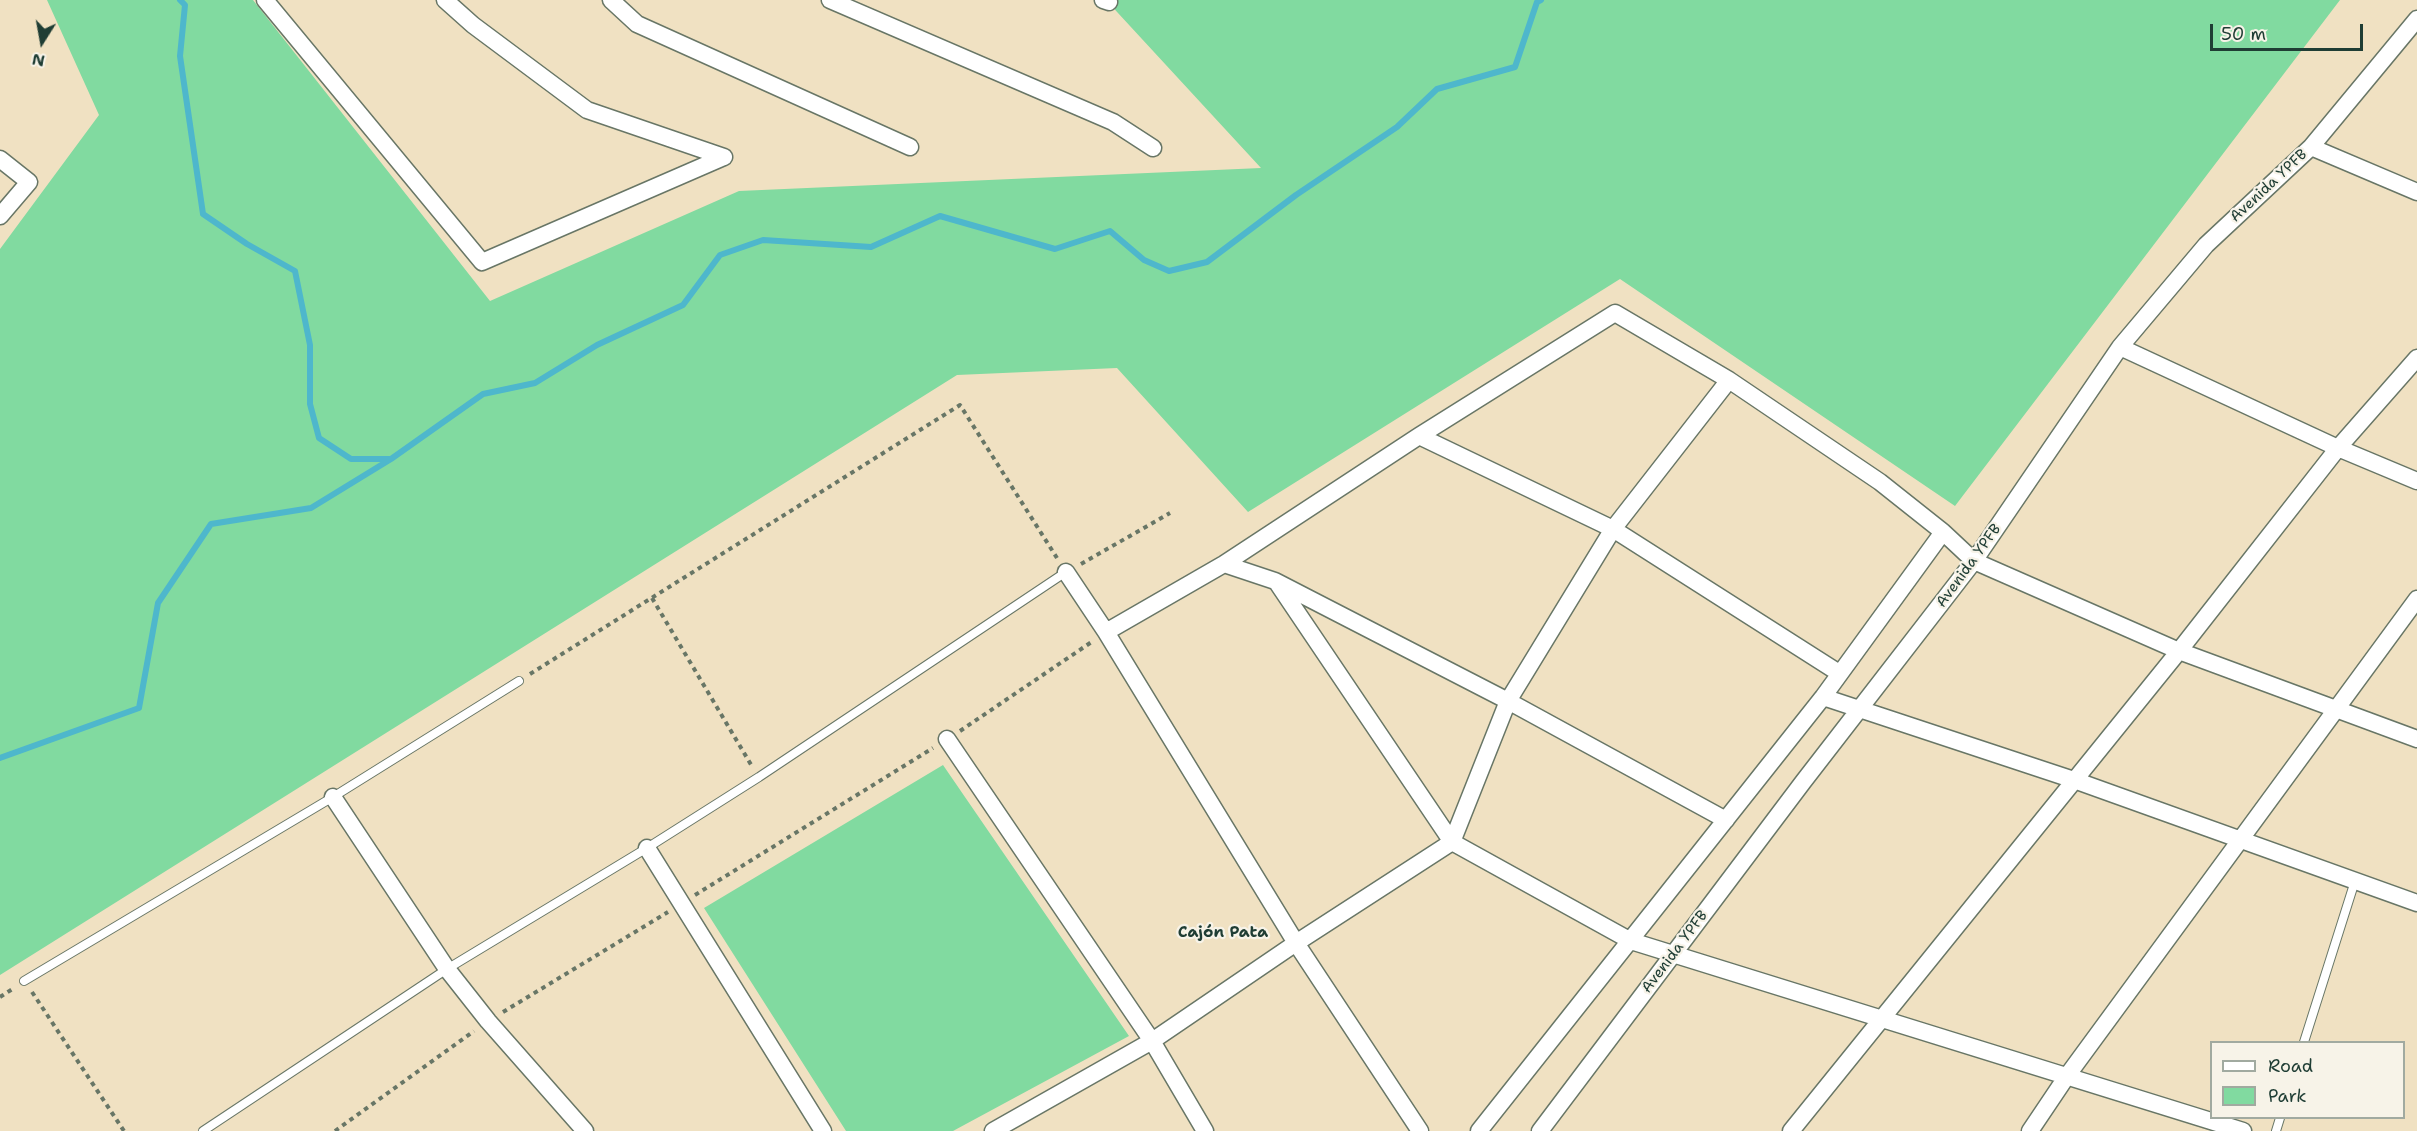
<!DOCTYPE html>
<html>
<head>
<meta charset="utf-8">
<style>
	body { margin:0 }
	#map { position:relative; width:2417px; height:1131px; overflow:hidden; background:#f0e1c2; font-family:"Shantell Sans",sans-serif }
	canvas { display:block }
	.legend { position:absolute; left:2210px; top:1041px; width:195px; height:78px; box-sizing:border-box; background:#f7f3e8; border:2px solid #a1aaa0; margin:0; padding:8px 10px; list-style:none; font-size:18px; color:#1f3d34 }
	.legend li { display:flex; align-items:center; gap:12px; height:30px }
	.legend b { width:30px; border:2px solid #a1aaa0 }
	.north { position:absolute; left:12px; top:12px; width:60px; height:60px; -webkit-text-stroke:4px #f7f3e8; paint-order:stroke; rotate:191deg; font-size:16px; font-weight:700; line-height:24px; text-align:center; color:#1f3d34 }
	.north::after { content:''; display:block; margin:auto; width:21px; height:27px; background:#1f3d34; clip-path:polygon(50% 0,100% 100%,50% 72%,0 100%) }
	.scale { position:absolute; left:2210px; top:24px; width:153px; height:27px; box-sizing:border-box; border:3px solid #1f3d34; border-top:0; padding-left:8px; font-size:18px; line-height:21px; white-space:nowrap; color:#1f3d34; -webkit-text-stroke:4px #f7f3e8; paint-order:stroke }
</style>
</head>
<body>
<div id="map">
<canvas width="2417" height="1131"></canvas>
<ul class="legend">
<li><b style="height:8px;background:#fff"></b>Road</li>
<li><b style="height:16px;background:#81daa0"></b>Park</li>
</ul>
<div class="north">N</div>
<div class="scale">50 m</div>
</div>
<script>
const g = document.querySelector('canvas').getContext('2d');
g.lineJoin = 'round';
function fillPath(path, color) { g.fillStyle = color; g.fill(path, 'evenodd'); }
const toPath = rows => new Path2D(rows.map(r => 'M' + r).join(''));
function stroke(path, color, width, dash) { g.strokeStyle = color; g.lineWidth = width; g.lineCap = dash ? 'butt' : 'round'; g.setLineDash(dash || []); g.stroke(path); }
function write(font, color, halo, rows, align = 'center') {
  g.font = font + ' "Shantell Sans",sans-serif'; g.lineWidth = 4.5; g.setLineDash([]); g.textBaseline = 'middle'; g.strokeStyle = halo; g.fillStyle = color; for (const [text, x, y, turn = 0] of rows) {
    g.save(); g.translate(x, y); g.rotate((+turn || 0) * Math.PI / 180); g.textAlign = isNaN(turn) ? turn : align; if (halo) g.strokeText(text, 0, 0); g.fillText(text, 0, 0); g.restore();
  }
}
fillPath(toPath([
	[47,0,253,0,490,301,739,191,1261,168,1106,0,2340,0,1955,506,1620,279,1248,512,1117,368,957,375,0,975,0,249,99,115],
	[943,765,1129,1036,953,1131,846,1131,704,908]
]), '#81daa0');
stroke(toPath([
	[180,0,185,5,180,56,203,214,247,244,295,271,310,345,310,404,319,438,351,459,389,459],
	[0,758,139,708,158,603,211,524,311,508,391,459,483,394,535,383,597,345,683,305,720,255,763,240,871,247,940,216,1055,249,1110,231,1144,260,1169,271,1207,262,1296,195,1397,127,1437,89,1515,67,1537,2,1541,0]
]), '#4eb7cc', 6);
const service = toPath([
	[24,981,333,797,519,681],
	[2304,1042,2355,881],
	[203,1131,447,969,647,848,759,777,1066,572],
	[2276,1131,2280,1118]
]);
const minor = toPath([
	[265,0,482,262,724,157],
	[445,0,473,25,587,110,724,157],
	[611,0,637,24,910,147],
	[830,0,1113,122,1153,148],
	[1103,0,1109,2],
	[2311,147,2417,192],
	[0,159,29,182,0,216],
	[2120,347,2338,448,2417,481],
	[1419,436,1613,529,1839,673],
	[1224,564,1275,581,1508,701,1726,820],
	[1066,572,1106,632,1296,943,1420,1131],
	[1278,584,1452,842],
	[1106,632,1224,564,1419,436,1615,313,1729,380,1880,482,1943,532,1974,561,2179,651,2417,739],
	[1823,697,2074,780,2417,903],
	[947,739,1152,1041,1205,1131],
	[333,797,447,969,488,1021,585,1131],
	[1452,842,1508,701,1613,529,1729,380],
	[647,848,823,1131],
	[993,1131,1152,1041,1296,943,1452,842,1631,941,2243,1131],
	[1479,1131,1823,697,1943,532],
	[1540,1131,1803,782,1974,561,2120,347,2206,245,2311,147,2417,19],
	[1791,1131,2179,651,2338,448,2417,358],
	[2030,1131,2067,1076,2417,599]
]);
stroke(service, '#687666', 10);
stroke(minor, '#687666', 19);
stroke(toPath([
	[1081,564,1170,513],
	[652,598,753,768],
	[530,674,960,405,1057,558],
	[960,731,1093,641],
	[695,895,933,748],
	[32,992,124,1131],
	[0,997,14,988],
	[503,1012,668,912],
	[335,1131,474,1031]
]), '#687666', 4, [4.5, 4.5]);
stroke(service, '#fff', 8);
stroke(minor, '#fff', 16);
write('15px', '#1f3d34', '#f7f3e8', [
	["Avenida YPFB",2269,186,-43],
	["Avenida YPFB",1969,566,-54],
	["Avenida YPFB",1675,952,-53]
]);
write('bold 16px', '#1f3d34', '#f7f3e8', [
	["Cajón Pata",1223,933]
]);
</script>
</body>
</html>
